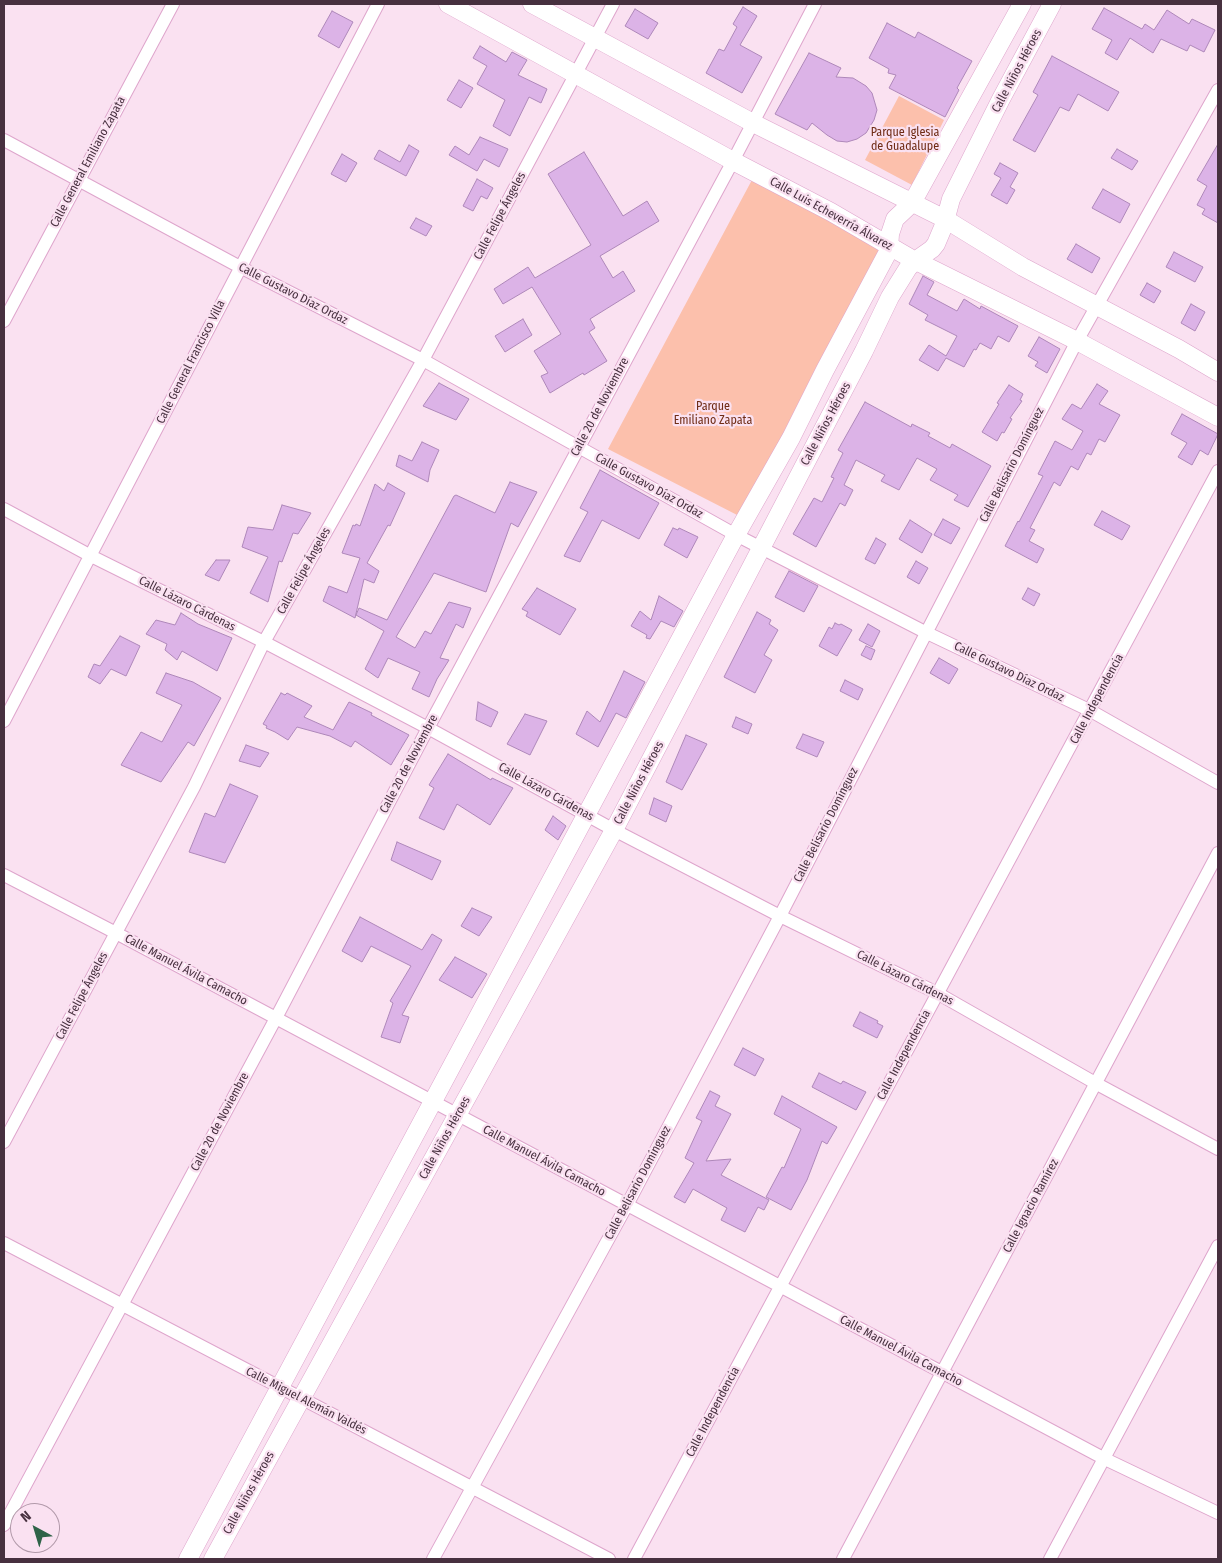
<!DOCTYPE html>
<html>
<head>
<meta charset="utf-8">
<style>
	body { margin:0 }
	#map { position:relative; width:1222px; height:1563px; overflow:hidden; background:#fae1f1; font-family:"Fira Sans Condensed",sans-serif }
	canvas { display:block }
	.frame { position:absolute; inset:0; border:5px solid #47303f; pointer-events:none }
	.north { position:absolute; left:10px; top:1503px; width:50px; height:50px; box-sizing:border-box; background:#fae1f1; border:1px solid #b29aaa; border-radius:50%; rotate:321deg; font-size:14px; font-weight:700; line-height:20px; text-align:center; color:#47303f }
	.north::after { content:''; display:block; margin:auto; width:18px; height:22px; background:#2f6348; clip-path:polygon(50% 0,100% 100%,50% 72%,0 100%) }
</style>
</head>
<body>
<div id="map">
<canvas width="1222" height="1563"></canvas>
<div class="frame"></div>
<div class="north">N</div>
</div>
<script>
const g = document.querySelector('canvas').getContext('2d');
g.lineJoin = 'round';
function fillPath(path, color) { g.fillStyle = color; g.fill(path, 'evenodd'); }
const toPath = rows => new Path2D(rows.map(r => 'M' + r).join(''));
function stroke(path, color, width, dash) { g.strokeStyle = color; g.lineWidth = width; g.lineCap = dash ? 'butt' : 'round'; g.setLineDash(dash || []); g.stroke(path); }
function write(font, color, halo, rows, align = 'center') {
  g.font = font + ' "Fira Sans Condensed",sans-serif'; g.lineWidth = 4.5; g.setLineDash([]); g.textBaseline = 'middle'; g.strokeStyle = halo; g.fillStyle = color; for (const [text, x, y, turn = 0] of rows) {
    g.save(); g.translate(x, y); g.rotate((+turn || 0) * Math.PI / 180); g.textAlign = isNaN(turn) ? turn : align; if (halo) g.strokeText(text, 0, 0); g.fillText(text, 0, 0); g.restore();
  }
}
fillPath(toPath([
	[899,96,944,120,912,185,865,160],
	[753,178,886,252,743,518,608,449]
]), '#fcc0ac');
const building = toPath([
	[743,7,757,16,740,45,762,57,742,93,706,73,719,49,724,51,737,27,733,24,743,7],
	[1104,8,1142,29,1145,24,1154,30,1167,10,1189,24,1192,19,1215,30,1204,52,1190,45,1187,51,1161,39,1153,53,1130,38,1117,60,1105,53,1112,40,1092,29,1104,8],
	[635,9,658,23,648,39,625,26,635,9],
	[332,11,353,22,339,48,318,36,332,11],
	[887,23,915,38,918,32,972,61,957,88,959,90,945,117,889,88,896,75,888,73,889,69,869,58,887,23],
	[480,46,506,62,512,52,527,60,518,75,547,89,541,103,529,97,510,136,493,126,505,100,477,84,487,66,473,58,480,46],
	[809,53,841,68,836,77,853,78,866,86,872,93,877,110,874,120,866,133,857,139,847,142,837,141,827,135,812,123,807,130,775,114,809,53],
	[1052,56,1119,92,1108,111,1078,94,1069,111,1060,107,1035,152,1013,140,1038,95,1033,92,1052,56],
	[459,80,473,88,461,108,447,100,459,80],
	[480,137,508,149,499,167,484,159,477,171,449,155,455,146,469,155,480,137],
	[1218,144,1218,223,1202,214,1205,209,1197,205,1207,186,1197,180,1218,144],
	[409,145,419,151,406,176,374,159,379,150,400,162,409,145],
	[1117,149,1138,161,1132,170,1111,158,1117,149],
	[584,152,623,216,647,201,659,221,600,256,613,278,623,271,635,291,590,319,595,328,589,332,607,361,584,375,583,373,550,393,541,376,548,373,534,351,561,334,532,287,503,304,494,289,528,267,535,278,591,245,548,174,584,152],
	[342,154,357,163,346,182,331,174,342,154],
	[1000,163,1018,173,1010,187,1015,190,1007,204,991,195,1001,178,994,174,1000,163],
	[477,179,493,188,487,199,481,196,473,211,463,206,477,179],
	[1103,189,1130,204,1120,223,1092,208,1103,189],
	[416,218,432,226,426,236,410,228,416,218],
	[1076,244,1100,258,1092,273,1067,259,1076,244],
	[1174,252,1203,267,1195,282,1166,267,1174,252],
	[923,276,934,282,927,295,957,311,964,299,980,309,981,306,1018,326,1009,342,998,336,991,349,980,343,976,350,974,349,964,367,946,358,938,371,919,360,929,345,946,356,957,336,925,320,928,315,909,304,923,276],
	[1147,283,1161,291,1154,303,1140,295,1147,283],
	[1191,304,1205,312,1195,331,1181,323,1191,304],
	[523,319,532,335,505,352,495,336,523,319],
	[1039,337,1060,349,1047,373,1035,366,1038,362,1028,356,1039,337],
	[439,383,469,399,456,420,423,406,439,383],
	[1097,384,1108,391,1099,404,1120,415,1105,442,1099,439,1091,455,1087,453,1078,470,1071,466,1060,486,1054,482,1030,528,1035,530,1029,541,1044,549,1037,563,1005,546,1018,521,1019,522,1043,476,1038,474,1055,441,1072,450,1083,431,1062,419,1072,404,1081,409,1097,384],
	[1009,385,1023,394,1020,400,1022,401,1010,418,1012,419,1004,433,1002,432,997,441,982,432,999,404,997,403,1009,385],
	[865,402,911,427,912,424,930,433,928,436,950,448,952,444,991,466,968,507,954,500,958,495,930,480,937,469,917,458,899,490,881,481,885,475,856,460,844,485,853,490,845,506,840,503,816,547,793,534,814,498,822,502,834,478,831,477,843,453,838,450,865,402],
	[1182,414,1218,434,1208,455,1200,450,1192,465,1178,457,1187,443,1171,434,1182,414],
	[422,442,439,450,430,470,428,482,396,466,399,455,412,461,422,442],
	[600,470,659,503,639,539,602,520,580,562,564,556,588,512,580,508,600,470],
	[510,482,537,492,518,527,511,523,486,592,434,573,396,637,415,648,425,631,431,634,449,602,471,608,463,628,456,624,440,658,449,660,437,679,429,697,412,689,420,672,388,658,378,678,365,669,384,631,356,615,359,608,387,620,454,496,456,495,495,513,510,482],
	[388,483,405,493,390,526,388,525,367,563,379,571,374,583,364,579,355,618,323,601,329,586,347,593,360,558,342,553,353,525,355,526,356,524,360,526,375,484,384,491,388,483],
	[282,505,311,513,298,534,293,533,282,562,279,561,268,602,250,593,268,557,242,547,248,527,273,530,282,505],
	[1102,511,1130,526,1122,540,1094,525,1102,511],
	[943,519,960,528,951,544,934,535,943,519],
	[910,520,932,534,922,553,899,539,910,520],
	[673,528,678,530,679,528,698,537,687,558,664,545,673,528],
	[876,538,886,544,875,564,865,559,876,538],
	[216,560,230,560,219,581,205,575,216,560],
	[916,561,928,568,919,584,907,577,916,561],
	[789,571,818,586,804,612,775,597,789,571],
	[537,588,576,609,560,635,526,616,528,612,522,609,537,588],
	[1028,588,1040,594,1034,606,1022,599,1028,588],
	[659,596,683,611,674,627,661,621,650,639,646,638,647,635,631,626,640,611,651,620,659,596],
	[757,612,771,620,769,624,778,630,764,655,772,660,755,693,724,677,757,612],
	[181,613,198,624,232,638,217,671,182,651,177,660,165,650,167,644,146,634,156,620,175,625,181,613],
	[835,623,839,625,841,624,852,630,837,656,819,646,829,627,832,629,835,623],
	[868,624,880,631,872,647,859,640,868,624],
	[120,636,140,646,126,676,111,669,100,684,88,677,94,664,100,666,120,636],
	[866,646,875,650,871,660,861,655,866,646],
	[939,658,958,669,949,684,930,673,939,658],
	[624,671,645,682,626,718,616,713,598,747,576,734,587,711,600,722,624,671],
	[166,673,193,682,221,698,194,746,188,742,161,782,121,765,141,732,162,742,182,705,156,693,166,673],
	[845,680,863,689,858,700,840,691,845,680],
	[281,693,285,695,287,693,312,706,304,717,333,730,349,702,372,713,371,715,409,735,391,765,355,741,351,747,330,736,297,727,288,740,275,732,266,728,267,726,263,724,281,693],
	[478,702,498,712,491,727,476,720,478,702],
	[525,714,547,721,530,755,507,744,525,714],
	[736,717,752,724,748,734,732,727,736,717],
	[803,734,824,742,817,757,796,748,803,734],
	[686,735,707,744,682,790,666,782,686,735],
	[246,745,269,753,260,767,239,761,246,745],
	[448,754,491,780,492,778,513,788,490,825,457,804,444,830,419,818,434,788,429,785,448,754],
	[230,784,258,796,225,863,189,852,205,813,215,817,230,784],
	[654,798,672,806,666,822,649,814,654,798],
	[553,816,566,826,558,840,545,830,553,816],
	[397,842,441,861,432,880,391,860,397,842],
	[472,908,492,917,479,936,461,926,472,908],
	[360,917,422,950,432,934,442,940,402,1015,409,1017,400,1043,381,1037,393,1003,390,1001,411,966,371,946,362,962,342,951,360,917],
	[455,957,487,974,472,998,439,980,455,957],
	[860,1012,878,1021,877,1023,883,1026,877,1038,853,1026,860,1012],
	[743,1048,764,1059,755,1076,734,1065,743,1048],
	[819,1073,841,1084,843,1081,866,1092,856,1110,812,1087,819,1073],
	[710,1091,720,1096,715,1106,731,1114,706,1161,731,1159,721,1175,769,1200,764,1210,758,1207,745,1232,721,1220,727,1208,693,1189,685,1203,674,1197,694,1163,685,1158,702,1121,696,1118,710,1091],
	[782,1096,837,1127,827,1144,822,1141,807,1180,791,1210,766,1197,782,1167,784,1168,801,1129,774,1114,782,1096]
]);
fillPath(building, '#dcb3e7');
stroke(building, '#ae87b9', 1);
const street = toPath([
	[4,140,240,267,423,360,736,535,925,632,1091,711,1218,783],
	[4,321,173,4],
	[4,509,91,556,264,642,428,728,614,830,780,916,937,993,1097,1084,1218,1149],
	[4,721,378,4],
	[4,875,116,933,1105,1459,1218,1513],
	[4,1142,194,787,264,642,423,360,613,4],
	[4,1243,609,1559],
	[4,1525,276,1018,428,728,733,161,815,4],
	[433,1559,627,1205,780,916,1077,341,1218,90],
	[634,1559,1218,471],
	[843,1559,1218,853],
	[1050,1559,1218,1246]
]);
const secondary = toPath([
	[448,4,733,161,831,212,910,258,1077,341,1218,417],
	[532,4,753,123,945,219,1023,267,1179,349,1218,372],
	[188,1559,736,535,791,438,825,370,889,250,890,234,895,219,912,203,1022,4],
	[213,1559,614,830,864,351,890,297,908,268,915,261,932,249,936,244,944,225,951,199,1001,99,1052,4]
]);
stroke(street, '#dea5cc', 14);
stroke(secondary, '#dea5cc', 19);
stroke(street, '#fff', 12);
stroke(secondary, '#fff', 18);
write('12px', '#47303f', '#fae1f1', [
	["Calle Niños Héroes",1017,71,-62],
	["Calle General Emiliano Zapata",88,162,-62],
	["Calle Luis Echeverría Álvarez",831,214,29],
	["Calle Felipe Ángeles",500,216,-62],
	["Calle Gustavo Díaz Ordaz",293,294,27],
	["Calle General Francisco Villa",191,362,-63],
	["Calle 20 de Noviembre",600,407,-62],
	["Calle Niños Héroes",826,424,-62],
	["Calle Belisario Domínguez",1012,465,-63],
	["Calle Gustavo Díaz Ordaz",649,486,29],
	["Calle Felipe Ángeles",304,571,-61],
	["Calle Lázaro Cárdenas",187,604,27],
	["Calle Gustavo Díaz Ordaz",1009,672,26],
	["Calle Independencia",1097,699,-62],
	["Calle 20 de Noviembre",409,764,-62],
	["Calle Niños Héroes",639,783,-62],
	["Calle Lázaro Cárdenas",546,792,29],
	["Calle Belisario Domínguez",826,825,-63],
	["Calle Manuel Ávila Camacho",186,970,28],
	["Calle Lázaro Cárdenas",905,978,27],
	["Calle Felipe Ángeles",82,996,-62],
	["Calle Independencia",904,1055,-62],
	["Calle 20 de Noviembre",220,1122,-62],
	["Calle Niños Héroes",445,1138,-61],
	["Calle Manuel Ávila Camacho",544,1161,28],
	["Calle Belisario Domínguez",638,1183,-62],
	["Calle Ignacio Ramírez",1031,1206,-62],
	["Calle Manuel Ávila Camacho",901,1351,28],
	["Calle Miguel Alemán Valdés",306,1401,27],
	["Calle Independencia",713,1412,-62],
	["Calle Niños Héroes",249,1493,-61]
]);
write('12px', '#6f2c15', '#fae1f1', [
	["Parque Iglesia",905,133],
	["de Guadalupe",905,147],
	["Parque",713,407],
	["Emiliano Zapata",713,421]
]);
</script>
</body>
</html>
